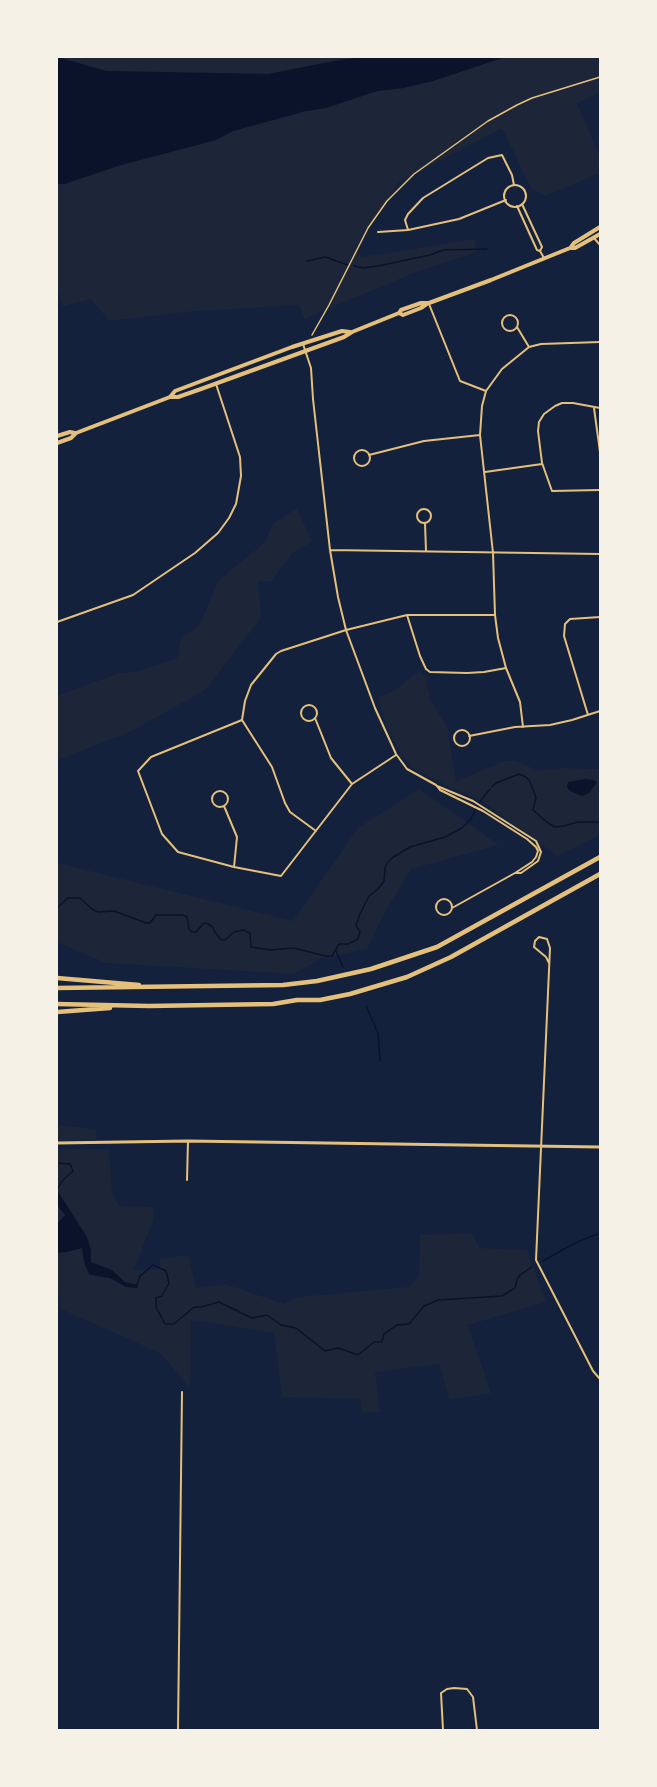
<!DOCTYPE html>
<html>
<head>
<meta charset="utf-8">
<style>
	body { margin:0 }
	#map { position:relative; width:657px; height:1787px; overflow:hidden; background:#14213d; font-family:"Alegreya Sans",sans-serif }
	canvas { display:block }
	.frame { position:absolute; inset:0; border:58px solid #f6f1e7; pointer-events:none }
</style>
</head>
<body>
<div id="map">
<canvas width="657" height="1787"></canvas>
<div class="frame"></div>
</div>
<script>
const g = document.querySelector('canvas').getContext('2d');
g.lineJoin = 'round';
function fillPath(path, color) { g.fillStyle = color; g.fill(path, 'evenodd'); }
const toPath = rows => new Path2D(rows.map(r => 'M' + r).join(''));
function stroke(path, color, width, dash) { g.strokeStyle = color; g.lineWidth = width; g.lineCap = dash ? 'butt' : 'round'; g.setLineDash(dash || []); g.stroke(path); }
fillPath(toPath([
	[59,57,375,57,345,59,268,74,106,71],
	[505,57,600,57,600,93,577,103,600,157,600,173,545,196,531,188,502,128,398,183,356,248,361,257,475,239,476,252,416,272,304,319,299,305,184,312,109,321,91,299,63,306,57,288,57,184,65,184,121,165,216,140,233,131,306,111,326,108,377,91,403,88,433,81],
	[297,508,312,542,292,553,271,581,258,581,261,618,205,690,128,733,57,760,57,696,119,673,135,672,177,658,181,638,199,626,218,581,264,543,273,524],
	[419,671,425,675,430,699,449,730,448,735,456,781,505,761,516,761,539,771,562,768,600,769,600,835,557,856,481,800,453,789,414,769,401,756,387,728,377,697,394,691],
	[419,789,499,845,411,869,385,912,367,949,320,959,294,974,106,963,57,942,57,863,293,921,358,828],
	[57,1125,96,1129,97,1140,57,1141],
	[57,1149,109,1149,112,1193,119,1206,154,1207,153,1220,134,1270,160,1269,160,1259,188,1255,196,1288,225,1284,284,1304,298,1297,409,1287,419,1277,420,1235,472,1233,479,1248,527,1250,546,1302,468,1325,491,1393,449,1400,440,1364,375,1372,380,1412,362,1413,360,1399,282,1397,274,1333,191,1320,190,1388,160,1353,61,1309,57,1287]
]), '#1d2539');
fillPath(toPath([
	[57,57,106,71,268,74,345,59,375,57,505,57,433,81,403,88,377,91,326,108,306,111,233,131,216,140,121,165,64,184,57,184],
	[585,779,593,780,597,782,589,793,582,796,570,791,567,787,568,782],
	[57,1190,87,1237,91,1250,91,1262,112,1270,125,1282,138,1285,137,1288,126,1287,110,1278,96,1276,89,1274,84,1262,82,1248,67,1252,57,1253,57,1224,65,1215,57,1205]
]), '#0b132b');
stroke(toPath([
	[307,261,325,257,348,265],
	[354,266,363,268,378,266,430,255,443,250,487,249],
	[492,787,496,783,519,774,526,777,529,780,536,797,533,810,548,823,555,827,564,826,578,822,600,822],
	[57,908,68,898,80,898,92,909,98,912,114,911,146,923,150,923,156,915,183,915,187,917,189,929,192,932,196,932,203,924,206,923,212,926,215,932,221,940,225,940,234,932,243,930,250,933,251,947,270,950,294,948,325,956,332,956,339,944,348,944,358,939,360,932,356,925,360,914,369,896,378,889,384,881,385,868,387,863,392,858,410,847,445,837,462,828,470,820,481,800,490,789],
	[336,951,343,967],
	[366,1006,378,1033,380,1061],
	[57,1163,70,1164,73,1171,62,1181,57,1190],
	[543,1261,573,1244,594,1235,600,1234],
	[137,1285,140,1276,153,1265,166,1271,169,1283,162,1296,156,1298,156,1307,165,1324,174,1324,194,1307,201,1307,219,1302,252,1318,267,1315,281,1325,296,1328,325,1351,338,1348,358,1355,374,1342,382,1342,384,1334,397,1325,409,1324,424,1306,438,1300,502,1296,515,1288,517,1280,520,1275,532,1267]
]), '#0b132b', 1.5);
stroke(toPath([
	[312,335,329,305,368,228,387,201,414,174,488,121,517,105,532,98,600,77]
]), '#e5c07b', 1.5);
stroke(toPath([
	'504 196a11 11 0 1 1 22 0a11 11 0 1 1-22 0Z',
	[522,204,542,247,540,251],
	[517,206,537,250,540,251,544,258],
	[408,230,405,220,408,214,423,198,488,158,502,155,512,175,514,185],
	[378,232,408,230,459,219,506,200],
	[594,238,600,245],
	[429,304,460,381,486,391],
	'502 323a8 8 0 1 1 16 0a8 8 0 1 1-16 0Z',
	[517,327,529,347],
	[303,344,311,368,313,399,330,550,338,597,346,630,375,708,396,754,407,769,436,785,440,790,483,811,527,839,536,847,538,851,536,857,532,862,515,873,452,908],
	[594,408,600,452],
	[600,408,573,403,562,403,555,406,544,414,539,422,538,431,542,463,552,491,600,490],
	'354 458a8 8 0 1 1 16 0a8 8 0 1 1-16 0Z',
	[369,455,424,441,480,435],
	[485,472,542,464],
	'417 516a7 7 0 1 1 14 0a7 7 0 1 1-14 0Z',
	[425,523,426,551],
	[330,550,600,554],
	[407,615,420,656,426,669,430,672,467,673,484,672,506,668],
	[57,622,133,595,195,553,218,533,229,518,236,504,241,476,240,457,216,384],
	'301 713a8 8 0 1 1 16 0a8 8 0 1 1-16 0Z',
	[588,715,564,636,565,624,570,619,600,617],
	[315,718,331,758,352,784],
	[242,720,151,757,138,771,162,834,178,852,234,867,281,876,352,784,396,755],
	[523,727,520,702,506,668,498,638,495,615,493,553,480,435,482,406,486,391,502,369,529,347,541,344,600,342],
	'454 738a8 8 0 1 1 16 0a8 8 0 1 1-16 0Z',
	[469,736,515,727,550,725,572,720,600,711],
	[437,786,473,801,536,841,541,852,538,861,521,873,515,873],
	'212 799a8 8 0 1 1 16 0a8 8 0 1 1-16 0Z',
	[224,806,237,837,234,867],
	[316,831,290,812,285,803,272,767,242,720,245,701,251,685,276,654,281,651,346,630,407,615,495,615],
	'436 907a8 8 0 1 1 16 0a8 8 0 1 1-16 0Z',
	[549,963,546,957,534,947,535,941,539,937,547,939,550,948,536,1260,593,1371,600,1379],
	[187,1180,188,1141],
	[178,1730,182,1392],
	[443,1730,441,1693,447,1689,454,1688,467,1689,473,1697,477,1730]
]), '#e5c07b', 2);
stroke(toPath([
	[57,1143,188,1141,600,1147]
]), '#e5c07b', 3);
stroke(toPath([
	[571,247,574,243,600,227],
	[399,313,403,315,421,308,428,303],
	[170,397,175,391,292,347,342,331,350,332],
	[57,436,70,432,75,433],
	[57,443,71,438,76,433,170,397,178,397,201,389,344,337,352,332,399,313,401,310,421,303,429,303,491,280,570,248,575,248,600,234]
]), '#e5c07b', 4);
stroke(toPath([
	[57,978,139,985],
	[57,988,283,985,317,981,371,969,437,947,600,857],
	[57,1004,149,1006,273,1004,297,1000,320,1000,350,994,407,977,451,957,600,874],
	[57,1012,110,1008]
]), '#e5c07b', 4.5);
</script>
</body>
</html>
